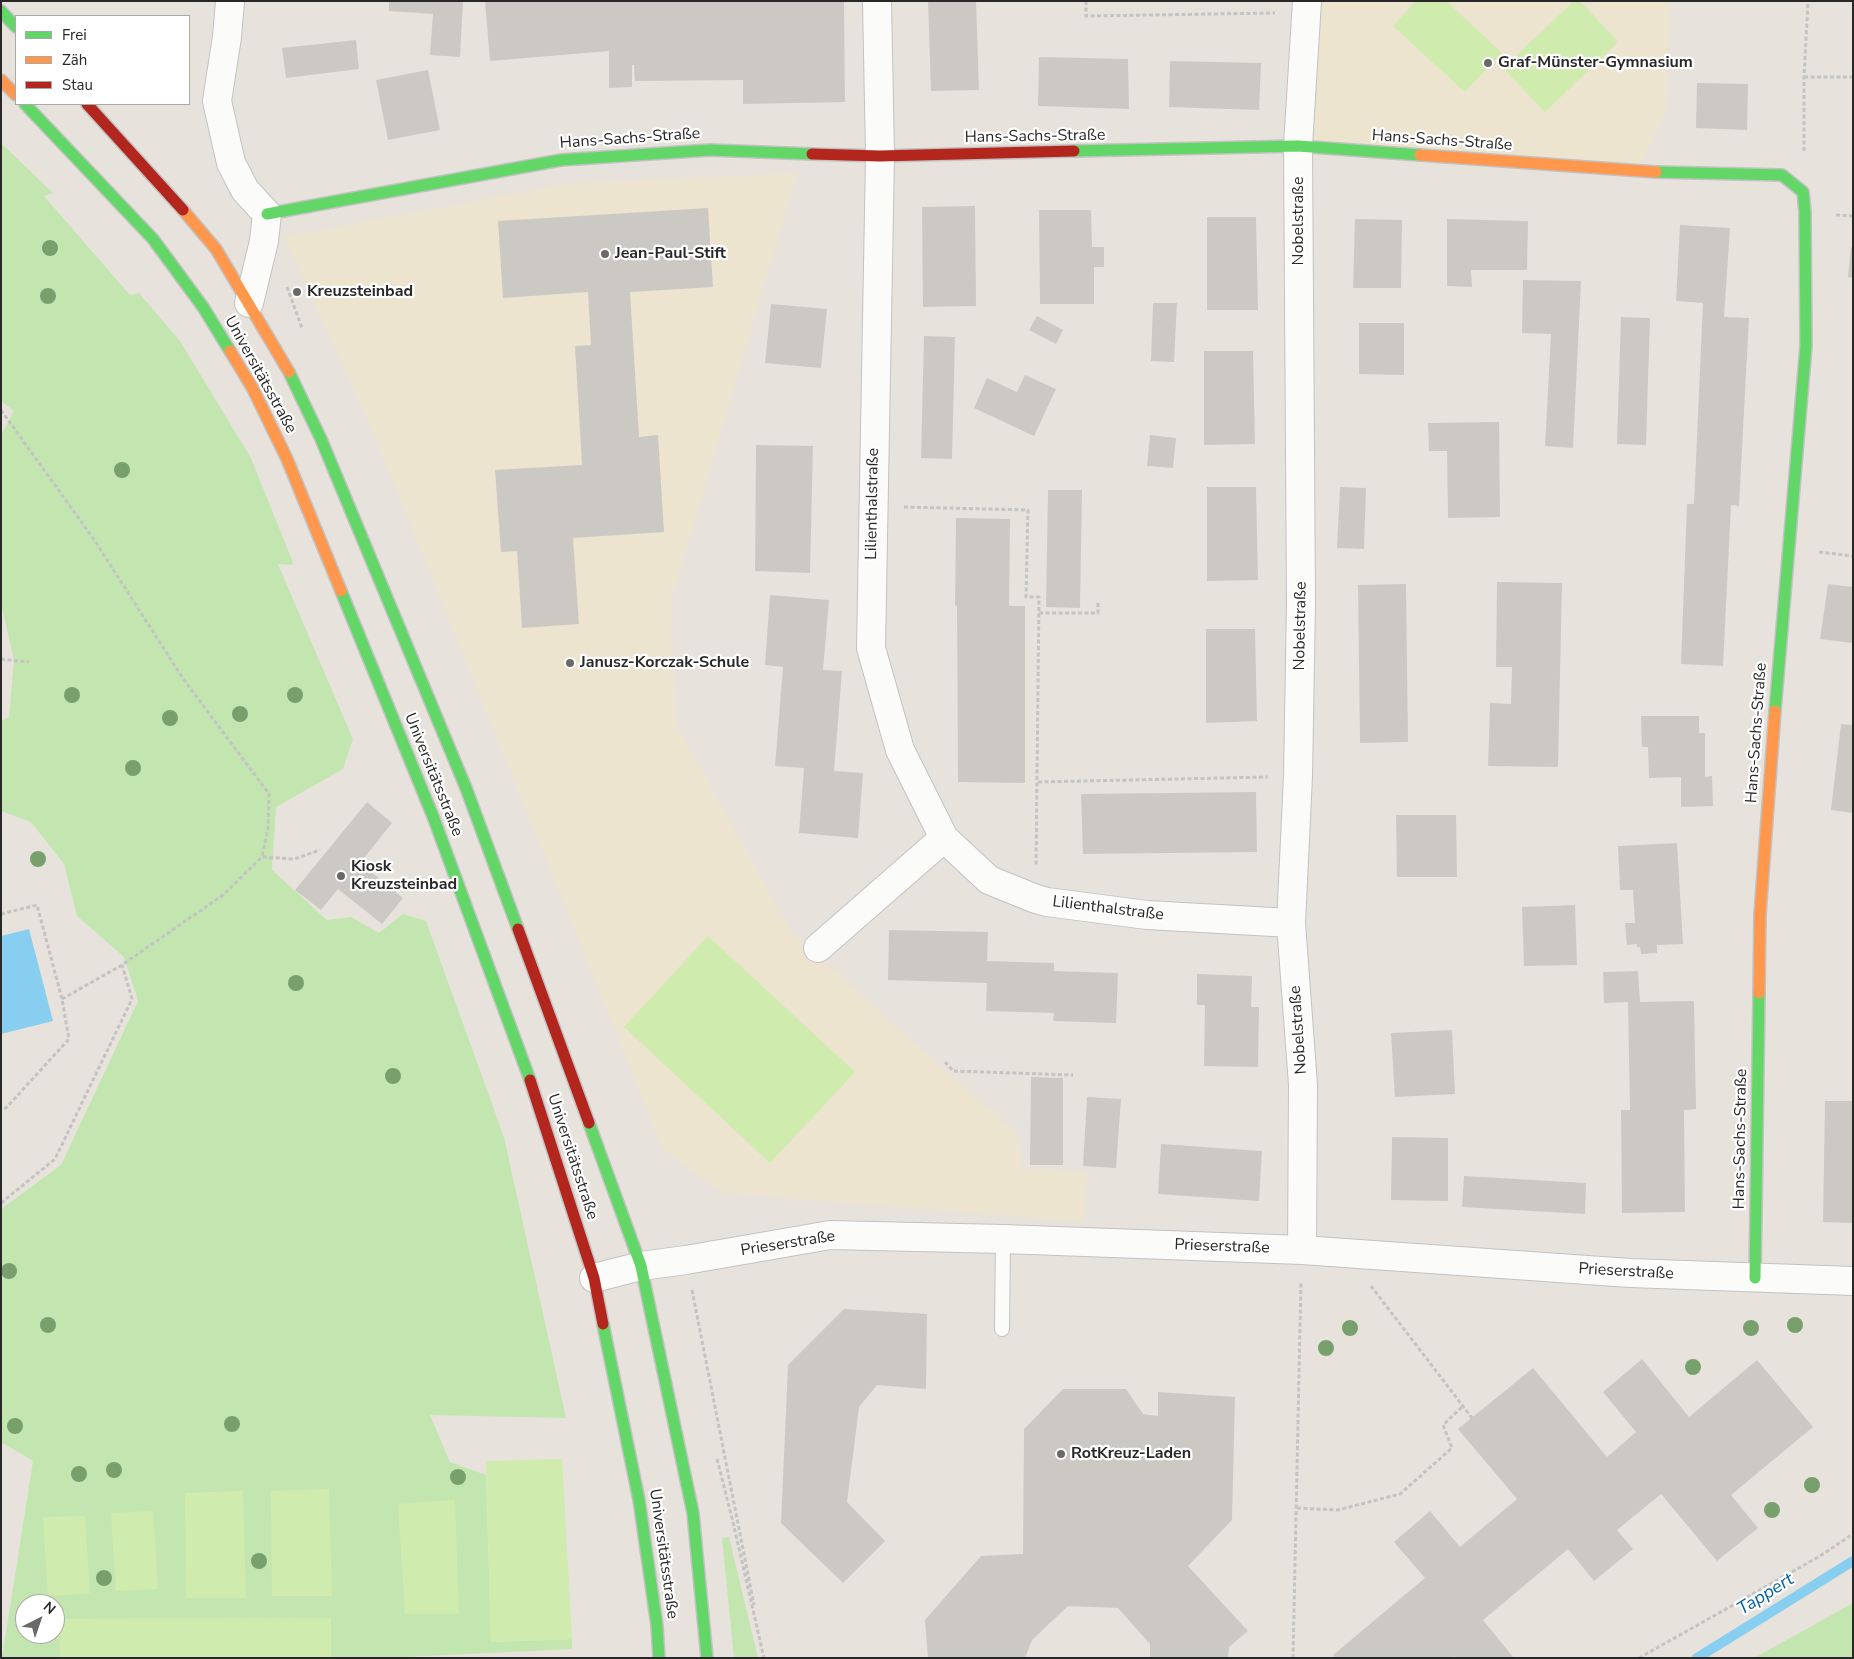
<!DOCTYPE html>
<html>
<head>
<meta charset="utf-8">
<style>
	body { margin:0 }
	#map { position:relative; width:1854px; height:1659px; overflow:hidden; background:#e7e3dc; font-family:"Nunito Sans",sans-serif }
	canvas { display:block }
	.frame { position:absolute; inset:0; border:2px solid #282828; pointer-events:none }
	.legend { position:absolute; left:15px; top:15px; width:175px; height:90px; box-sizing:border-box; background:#fff; border:1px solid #a9a9a9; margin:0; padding:6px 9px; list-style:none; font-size:15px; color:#282828 }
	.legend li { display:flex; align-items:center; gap:10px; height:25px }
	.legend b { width:25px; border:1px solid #a9a9a9 }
	.north { position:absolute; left:15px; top:1594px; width:50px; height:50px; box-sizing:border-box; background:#fff; border:1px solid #a9a9a9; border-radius:50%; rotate:41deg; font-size:14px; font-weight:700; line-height:20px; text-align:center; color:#282828 }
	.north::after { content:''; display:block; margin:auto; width:18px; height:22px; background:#6b6967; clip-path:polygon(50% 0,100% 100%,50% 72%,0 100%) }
</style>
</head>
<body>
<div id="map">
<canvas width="1854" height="1659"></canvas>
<div class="frame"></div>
<ul class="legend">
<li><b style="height:6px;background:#63d668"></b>Frei</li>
<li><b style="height:6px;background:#ff974d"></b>Zäh</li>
<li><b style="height:6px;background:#b3261e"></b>Stau</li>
</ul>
<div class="north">N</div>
</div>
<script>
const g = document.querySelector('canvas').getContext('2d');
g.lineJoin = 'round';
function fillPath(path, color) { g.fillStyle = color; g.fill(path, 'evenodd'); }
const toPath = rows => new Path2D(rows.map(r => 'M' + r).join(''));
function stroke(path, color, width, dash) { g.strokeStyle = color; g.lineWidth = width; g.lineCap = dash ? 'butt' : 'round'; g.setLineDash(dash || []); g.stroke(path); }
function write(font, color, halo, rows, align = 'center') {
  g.font = font + ' "Nunito Sans",sans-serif'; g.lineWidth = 4.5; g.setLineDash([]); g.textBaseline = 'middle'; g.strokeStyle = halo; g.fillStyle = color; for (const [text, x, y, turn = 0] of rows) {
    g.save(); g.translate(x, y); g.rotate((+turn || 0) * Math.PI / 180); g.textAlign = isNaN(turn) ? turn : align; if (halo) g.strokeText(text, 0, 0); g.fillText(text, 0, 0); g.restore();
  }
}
fillPath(toPath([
	[1308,1,1670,1,1666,111,1638,171,1308,141],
	[797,173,671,601,676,724,791,932,1016,1134,1022,1169,1087,1171,1084,1222,722,1193,663,1149,372,429,284,237,572,183]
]), '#ece4cf');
fillPath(toPath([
	[1,143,53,193,44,196,130,295,139,293,180,341,251,458,294,565,278,564,353,739,343,769,276,807,272,870,327,920,351,917,379,933,403,914,426,921,504,1137,566,1418,430,1415,450,1462,486,1475,491,1642,572,1639,572,1649,384,1658,331,1658,331,1618,60,1619,60,1658,2,1658,33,1461,1,1442,1,1209,61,1165,138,1001,124,957,77,916,64,864,31,822,1,811,1,721,9,717,14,660,1,604,1,435,14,411,1,401],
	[25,1604,55,1604,55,1634,25,1634],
	[729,1537,758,1658,734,1658,722,1538],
	[1853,1603,1853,1658,1754,1658]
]), '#c3e6b1');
fillPath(toPath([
	[1416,1,1446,1,1502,53,1465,92,1393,26],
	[1574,1,1580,1,1618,42,1545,112,1503,68],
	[708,936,855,1072,770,1163,624,1027],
	[562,1459,572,1639,491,1642,486,1461],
	[329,1489,332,1596,272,1596,271,1491],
	[243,1491,246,1598,186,1598,185,1493],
	[455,1500,459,1614,405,1614,398,1504],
	[153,1511,158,1589,116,1591,111,1513],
	[85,1516,90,1593,48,1596,43,1517],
	[331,1618,331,1658,60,1658,59,1619]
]), '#d0ebae');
fillPath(toPath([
	[29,929,53,1021,1,1034,1,936]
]), '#88cef0');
stroke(toPath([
	[1697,1658,1853,1561]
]), '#88cef0', 10);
fillPath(toPath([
	[389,1,463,1,460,57,430,55,433,14,389,11],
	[485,1,844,1,845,102,743,104,743,80,635,81,634,65,632,65,632,87,609,88,609,51,490,61],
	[928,1,976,1,979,90,931,91],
	[356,40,359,69,286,78,282,48],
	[1039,57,1128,59,1129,109,1038,106],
	[1170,61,1261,63,1259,110,1169,107],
	[428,70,440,130,388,140,376,80],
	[1697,83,1748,84,1747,130,1696,128],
	[975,206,976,306,923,307,922,207],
	[708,208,713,287,630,292,639,437,658,435,664,532,573,538,579,624,522,628,517,551,501,552,495,470,582,465,575,346,591,345,588,292,503,298,498,221],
	[1039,210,1091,210,1092,247,1104,247,1104,267,1094,267,1094,304,1040,304],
	[1207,217,1256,217,1258,310,1207,310],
	[1355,219,1402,220,1401,288,1353,288],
	[1447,219,1528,221,1527,270,1471,270,1472,287,1447,286],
	[1680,225,1730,228,1724,317,1749,318,1739,506,1731,505,1723,666,1681,664,1687,504,1694,504,1703,303,1676,301],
	[1851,247,1853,247,1853,278,1848,277],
	[1523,280,1581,281,1573,448,1545,446,1551,334,1522,333],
	[1153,303,1177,303,1174,362,1151,361],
	[771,304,827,309,821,368,765,363],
	[1037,316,1063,330,1056,344,1029,330],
	[1621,317,1650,318,1646,445,1617,444],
	[1359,323,1404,323,1404,375,1359,374],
	[924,336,955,337,952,459,921,458],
	[1204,351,1253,351,1255,444,1204,445],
	[1025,375,1056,389,1034,436,974,408,987,378,1017,392],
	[1499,422,1500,517,1448,518,1447,451,1429,451,1428,423],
	[1150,435,1176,438,1173,468,1147,466],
	[756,445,813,446,810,573,755,571],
	[1207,487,1256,487,1258,580,1207,581],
	[1340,487,1366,488,1364,549,1337,548],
	[1048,490,1082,490,1080,608,1046,607],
	[956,518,1010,519,1009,606,1025,606,1025,783,958,782,957,606,955,605],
	[1497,582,1562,583,1558,767,1488,766,1490,703,1511,704,1512,667,1496,667],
	[1406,584,1408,742,1360,743,1358,585],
	[1828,584,1853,587,1853,643,1820,639],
	[770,595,829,600,823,670,842,671,834,771,863,773,858,838,799,833,804,768,775,766,783,667,765,665],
	[1206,629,1255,629,1257,721,1206,723],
	[1641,716,1699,716,1699,733,1705,733,1705,777,1712,776,1713,806,1681,807,1681,777,1649,778,1648,747,1642,747],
	[1841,724,1853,725,1853,813,1831,810],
	[1256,792,1257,852,1083,854,1081,794],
	[367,802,392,823,360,863,403,898,382,924,338,889,321,910,295,890],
	[1396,815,1456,815,1457,877,1397,877],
	[1677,843,1683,944,1657,945,1657,953,1641,954,1640,947,1637,947,1637,944,1627,945,1625,923,1635,923,1633,890,1620,890,1618,846],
	[1575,905,1577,965,1524,966,1522,907],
	[889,930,988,932,987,961,1054,963,1054,971,1118,973,1116,1023,1053,1021,1054,1013,986,1011,987,983,888,980],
	[1638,971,1640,1002,1694,1001,1696,1109,1684,1110,1685,1212,1622,1213,1621,1110,1630,1110,1628,1002,1604,1003,1603,972],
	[1197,974,1252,976,1251,1007,1259,1007,1258,1067,1204,1066,1205,1005,1197,1005],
	[1452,1030,1455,1094,1395,1097,1391,1033],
	[1031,1077,1063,1078,1063,1165,1030,1165],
	[1087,1097,1121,1099,1116,1168,1083,1166],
	[1825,1101,1853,1101,1853,1223,1823,1222],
	[1392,1137,1448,1138,1448,1201,1391,1200],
	[1161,1144,1262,1151,1259,1201,1158,1194],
	[1464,1176,1586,1183,1585,1214,1462,1207],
	[844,1309,927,1314,926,1389,877,1385,859,1407,847,1502,885,1541,843,1583,781,1523,788,1365],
	[1642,1359,1689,1417,1757,1360,1813,1427,1731,1495,1758,1528,1717,1561,1661,1494,1617,1530,1633,1549,1594,1581,1568,1549,1483,1620,1514,1658,1456,1658,1454,1656,1452,1658,1335,1658,1333,1655,1425,1578,1394,1542,1430,1511,1460,1547,1517,1499,1458,1429,1533,1368,1607,1457,1636,1432,1603,1392],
	[1063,1389,1126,1389,1143,1414,1158,1416,1158,1392,1235,1397,1232,1520,1188,1566,1248,1631,1229,1647,1228,1658,1150,1658,1150,1644,1118,1608,1068,1606,1032,1640,1025,1658,928,1658,925,1620,981,1556,1023,1554,1024,1429]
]), '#ccc9c4');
const lane = toPath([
	[1002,1329,1003,1239]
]);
const street = toPath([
	[230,1,227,37,217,101,231,163,245,190,267,214,264,241,249,303],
	[877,1,880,156,871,648,900,750,944,838,989,880,1036,899,1047,902,1147,915,1291,923],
	[818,948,944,838],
	[1302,1250,1303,1085,1291,923,1298,776,1301,603,1298,146,1307,1],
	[594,1278,641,1266,686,1260,830,1235,1003,1239,1302,1250,1630,1273,1853,1281]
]);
const fast = toPath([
	[1,11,16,27],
	[25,104,153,239,203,307,230,351],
	[1074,151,1298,146,1420,155],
	[1656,172,1782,175,1803,192,1805,212,1806,346,1775,711],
	[267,214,561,160,710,150,812,154],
	[289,372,321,439,466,788,518,929],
	[341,591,434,819,530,1080],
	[589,1123,641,1266,693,1513,707,1658],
	[1755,1278,1759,993],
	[603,1324,639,1500,657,1626,659,1658]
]);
const slow = toPath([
	[1,80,16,95],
	[1420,155,1656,172],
	[183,210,216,249,289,372],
	[230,351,253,389,287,459,341,591],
	[1759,993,1760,914,1775,711]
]);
const jam = toPath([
	[87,104,183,210],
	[812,154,880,156,1074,151],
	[518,929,589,1123],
	[530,1080,594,1278,603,1324]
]);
stroke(lane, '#c3c2c3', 16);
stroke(street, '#c3c2c3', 30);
stroke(fast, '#c3c2c3', 14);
stroke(slow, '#c3c2c3', 14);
stroke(jam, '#c3c2c3', 14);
stroke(toPath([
	[1086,1,1086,16,1275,13],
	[1804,77,1853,77],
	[1804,151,1804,77,1808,1],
	[1836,215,1853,216],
	[287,287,302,328],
	[1,410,95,541,182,677,269,794,268,828,262,857],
	[904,507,1028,510,1026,597,1039,597,1036,866],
	[1819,552,1853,556],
	[1039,613,1098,613,1098,602],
	[1,659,29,662],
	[1038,782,1268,777],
	[1,914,37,905,62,999,69,1039,6,1108,1,1109],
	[62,999,122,965,223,895,262,857,294,859,320,850],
	[945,1062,953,1071,1073,1075],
	[1,1203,55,1159,132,999,122,965],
	[1371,1286,1472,1418],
	[692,1290,754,1605],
	[717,1459,732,1518,764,1658],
	[1297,1508,1338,1510,1400,1494,1452,1448,1443,1425,1463,1406],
	[1293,1658,1301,1281],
	[1639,1658,1820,1556,1853,1534]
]), '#c4c3c3', 3, [4, 2.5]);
stroke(lane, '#fbfbfa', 14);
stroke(street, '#fbfbfa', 28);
stroke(fast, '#63d668', 11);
stroke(slow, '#ff974d', 11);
stroke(jam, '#b3261e', 11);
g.fillStyle = '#78a06d';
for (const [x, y] of [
	[50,248],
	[48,296],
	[122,470],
	[72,695],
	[295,695],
	[240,714],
	[170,718],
	[133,768],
	[38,859],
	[296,983],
	[393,1076],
	[9,1271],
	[48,1325],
	[1795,1325],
	[1350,1328],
	[1751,1328],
	[1326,1348],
	[1693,1367],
	[232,1424],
	[15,1426],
	[114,1470],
	[79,1474],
	[458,1477],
	[1812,1485],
	[1772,1510],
	[259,1561],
	[104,1578]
]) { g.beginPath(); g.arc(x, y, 8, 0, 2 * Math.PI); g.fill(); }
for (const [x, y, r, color] of [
	[1488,63,5,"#6b6967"],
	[605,254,5,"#6b6967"],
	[297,292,5,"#6b6967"],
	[570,663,5,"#6b6967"],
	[341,876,5,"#6b6967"],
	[1061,1454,5,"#6b6967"]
]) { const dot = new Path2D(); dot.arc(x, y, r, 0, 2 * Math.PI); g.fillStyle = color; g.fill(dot); stroke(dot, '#fff', 2); }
write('bold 16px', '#282828', '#fff', [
	["Graf-Münster-Gymnasium",1498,63],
	["Jean-Paul-Stift",615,254],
	["Kreuzsteinbad",307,292],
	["Janusz-Korczak-Schule",580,663],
	["Kiosk",351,867],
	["Kreuzsteinbad",351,885],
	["RotKreuz-Laden",1071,1454]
], 'left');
write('16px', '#282828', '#fff', [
	["Hans-Sachs-Straße",1035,137,-1],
	["Hans-Sachs-Straße",630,139,-4],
	["Hans-Sachs-Straße",1442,141,4],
	["Nobelstraße",1299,221,-90],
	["Universitätsstraße",260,375,61],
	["Lilienthalstraße",873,504,-89],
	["Nobelstraße",1301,626,-89],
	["Hans-Sachs-Straße",1757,733,-86],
	["Universitätsstraße",433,775,68],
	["Lilienthalstraße",1108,909,7],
	["Nobelstraße",1299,1030,-94],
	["Hans-Sachs-Straße",1741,1139,-89],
	["Universitätsstraße",572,1157,72],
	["Prieserstraße",788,1244,-9],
	["Prieserstraße",1222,1247,2],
	["Prieserstraße",1626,1272,3],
	["Universitätsstraße",663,1554,82]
]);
write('italic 18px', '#015fa2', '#fff', [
	["Tappert",1766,1595,-32]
]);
</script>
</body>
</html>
